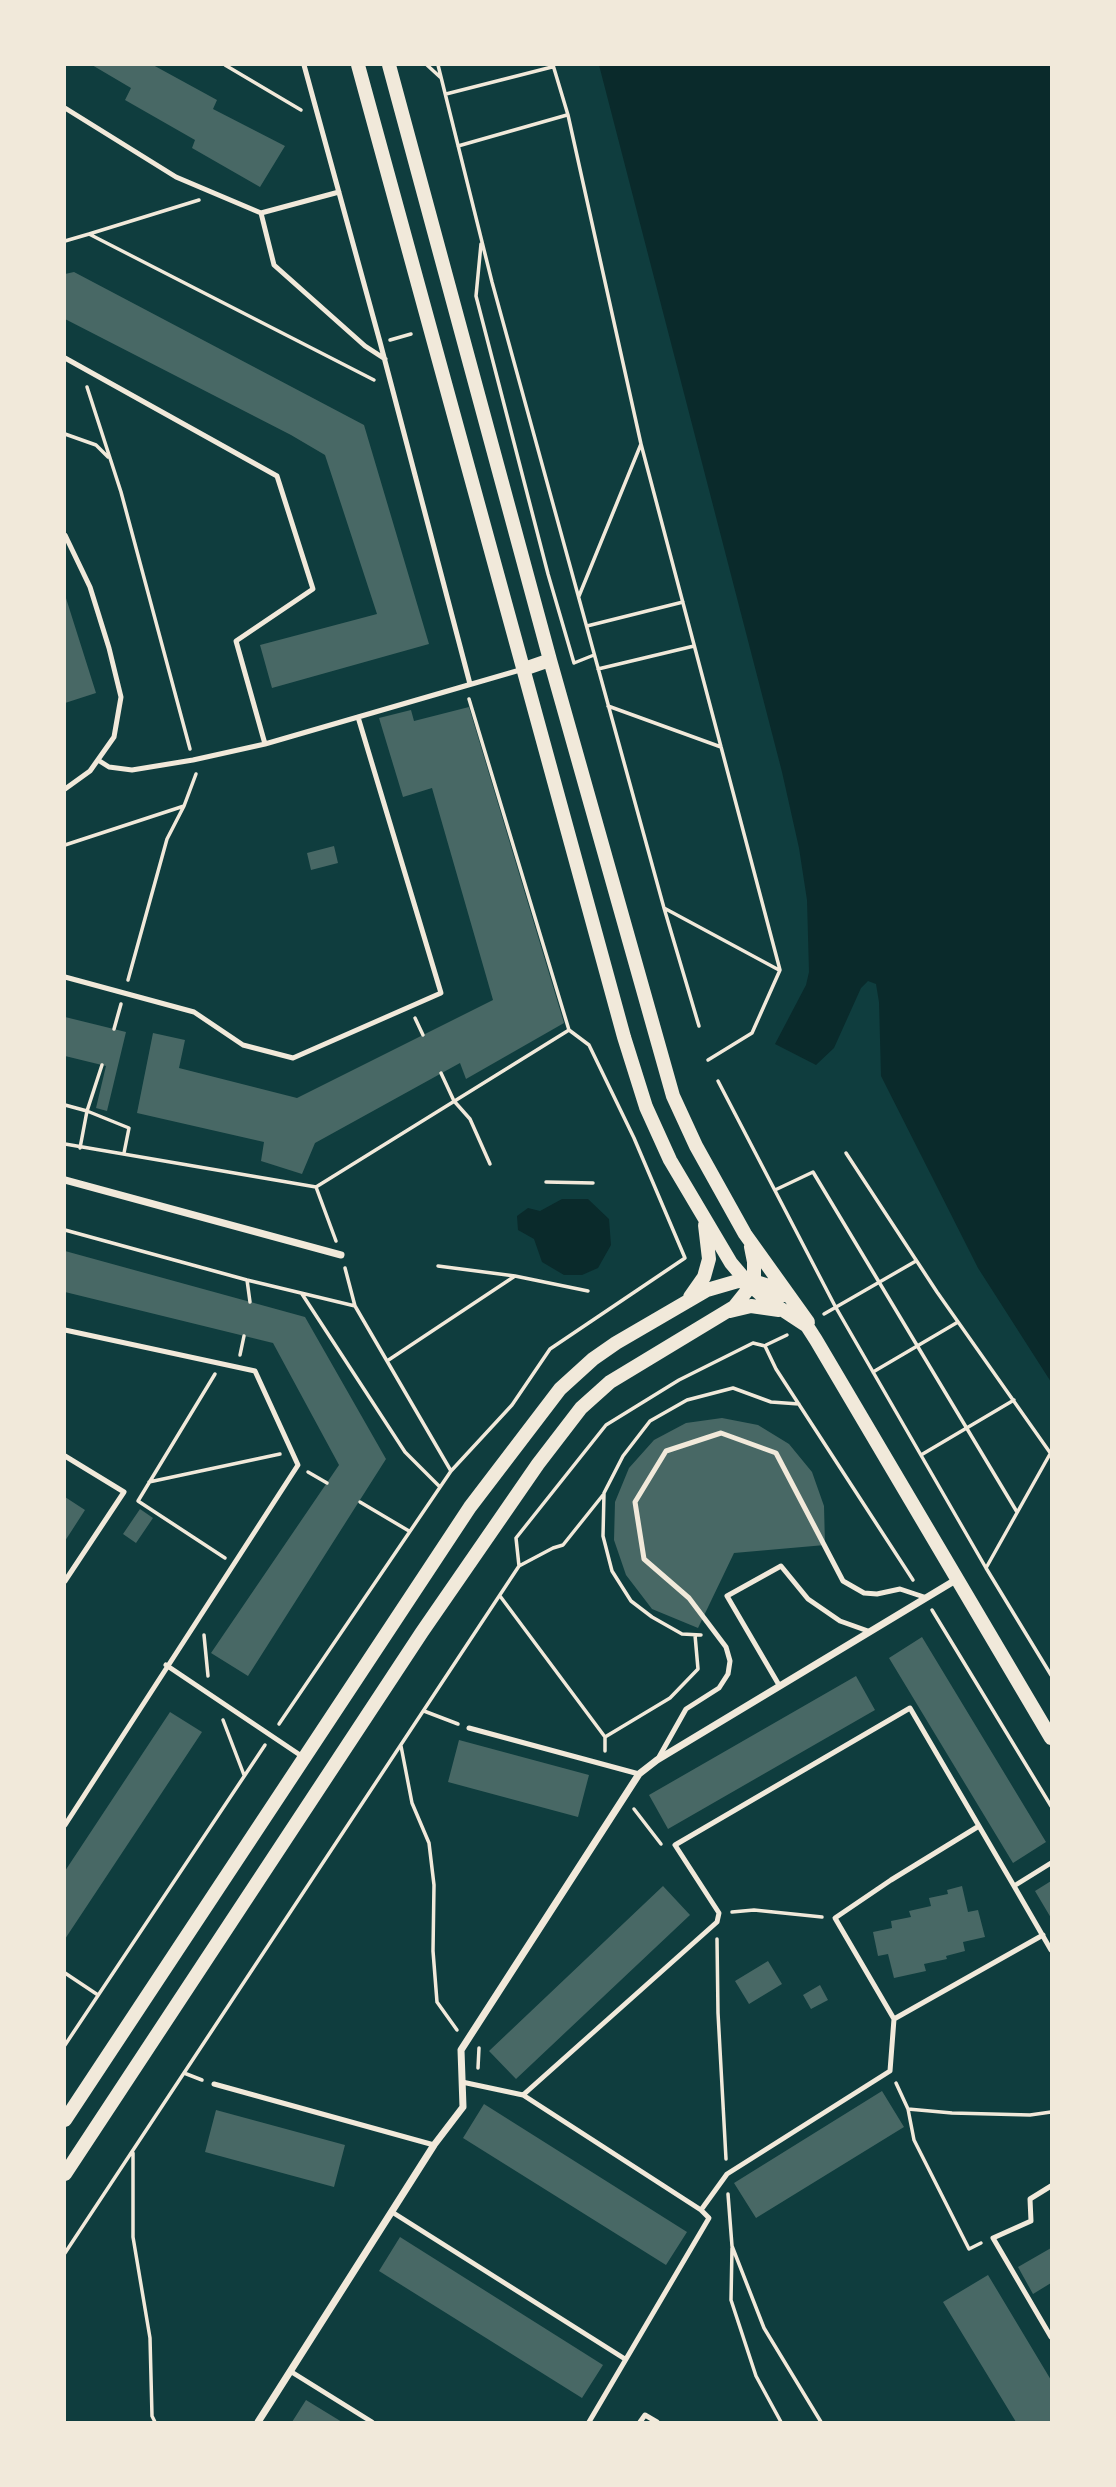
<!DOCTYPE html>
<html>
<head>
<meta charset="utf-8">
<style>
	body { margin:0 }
	#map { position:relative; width:1116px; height:2487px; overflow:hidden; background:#0f3d3e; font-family:"Golos Text",sans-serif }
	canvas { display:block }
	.frame { position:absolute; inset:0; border:66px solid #f1e9da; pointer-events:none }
</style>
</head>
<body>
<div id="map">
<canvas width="1116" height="2487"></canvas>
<div class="frame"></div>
</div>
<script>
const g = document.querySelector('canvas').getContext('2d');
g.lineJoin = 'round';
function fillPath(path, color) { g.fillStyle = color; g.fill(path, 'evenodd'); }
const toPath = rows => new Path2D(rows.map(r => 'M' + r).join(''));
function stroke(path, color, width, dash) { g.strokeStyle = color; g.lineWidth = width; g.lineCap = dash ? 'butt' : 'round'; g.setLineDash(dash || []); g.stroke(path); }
fillPath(toPath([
	[599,65,1051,65,1051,1382,978,1268,881,1076,879,1002,876,984,868,981,861,988,834,1048,816,1065,775,1044,806,985,809,972,807,900,799,848,782,772],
	[562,1199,588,1199,609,1219,611,1245,598,1268,582,1275,564,1275,542,1262,534,1239,518,1230,517,1216,528,1208,540,1211]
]), '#0a2a2b');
fillPath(toPath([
	[92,65,153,65,217,100,213,109,285,146,260,187,192,148,195,140,125,100,131,88],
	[74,272,364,425,429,644,272,688,260,645,377,614,325,455,291,435,65,319,65,274],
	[65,595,96,693,65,703],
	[469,707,564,1023,466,1079,460,1063,315,1143,302,1174,261,1161,264,1142,137,1113,153,1033,185,1040,179,1068,297,1098,493,1000,432,788,403,797,379,718,411,710,414,721],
	[334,846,338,863,311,870,307,853],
	[65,1017,126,1032,107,1111,96,1108,106,1066,65,1056],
	[65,1251,305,1317,386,1459,248,1676,211,1653,339,1465,273,1343,65,1292],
	[722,1418,758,1425,789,1444,812,1472,824,1506,825,1545,734,1553,698,1628,652,1609,626,1575,614,1540,615,1502,629,1468,654,1440,686,1423],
	[65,1497,85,1510,65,1541],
	[140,1509,153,1518,136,1543,123,1534],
	[922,1637,1046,1842,1013,1863,889,1658],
	[856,1676,875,1710,668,1829,649,1795],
	[170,1712,202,1732,65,1939,65,1871],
	[459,1740,589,1775,578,1817,448,1782],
	[1051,1881,1051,1918,1035,1891],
	[663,1886,690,1915,516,2079,489,2051],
	[962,1886,968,1912,978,1910,985,1937,963,1942,965,1951,946,1956,947,1959,924,1964,926,1971,894,1978,888,1954,878,1956,873,1932,892,1928,891,1921,911,1917,909,1911,931,1906,929,1898,948,1894,947,1890],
	[768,1961,782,1984,749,2004,735,1981],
	[820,1985,828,2000,811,2009,803,1995],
	[882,2091,904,2127,756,2218,734,2183],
	[484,2104,687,2232,666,2265,463,2138],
	[216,2110,345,2145,334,2187,205,2152],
	[400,2237,603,2365,582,2398,379,2271],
	[1051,2248,1051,2283,1033,2294,1018,2267],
	[988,2275,1051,2380,1051,2422,1016,2422,943,2302],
	[306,2400,342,2422,292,2422]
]), '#486865');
stroke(toPath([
	[225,65,301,110],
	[427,65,440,77],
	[438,65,492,282,664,908,699,1026],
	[553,65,568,115,641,444,780,970,752,1033,708,1060],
	[446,94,552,67],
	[458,146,567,115],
	[89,234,199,200],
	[65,241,89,234,374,380],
	[481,244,476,296,548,574,574,663,594,655],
	[390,340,411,334],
	[87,387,121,492,190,749],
	[65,434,96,445,108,457],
	[579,596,641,444],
	[587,626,683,602],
	[598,669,694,646],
	[608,706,721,747],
	[65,845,184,806,196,774],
	[664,908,779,970],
	[128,980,167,839,184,806],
	[415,1018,423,1035],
	[114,1029,121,1004],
	[441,1073,454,1101,470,1119,490,1164],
	[718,1081,835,1306,986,1568,1051,1675],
	[65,1105,87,1111,129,1128,124,1153],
	[65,1144,316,1187,569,1030],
	[80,1148,87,1111,102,1065],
	[846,1153,937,1292,1051,1454],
	[546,1182,593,1183],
	[316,1187,336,1241],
	[775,1190,813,1172,1017,1512],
	[65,1230,247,1280,355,1306,451,1471],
	[438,1266,515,1276,588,1291],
	[345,1268,355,1306],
	[247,1280,250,1302],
	[302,1294,405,1452,440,1487],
	[824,1314,916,1261],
	[766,1345,787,1335],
	[240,1355,244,1336],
	[387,1361,515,1276],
	[873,1372,958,1322],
	[921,1455,1014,1400],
	[308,1472,327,1483],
	[149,1482,280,1454],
	[138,1501,215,1374],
	[138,1501,225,1558],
	[360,1502,409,1531],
	[519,1566,553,1548,563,1545,603,1495],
	[986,1568,1050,1454],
	[500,1596,605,1737,605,1751],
	[932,1610,1051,1806],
	[204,1635,208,1676],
	[701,1635,682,1634,652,1617,631,1601,612,1571,603,1536,604,1493,623,1456,650,1421,687,1400,733,1388,771,1402,799,1404],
	[424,1711,458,1724],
	[223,1720,244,1775],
	[279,1724,451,1471,512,1405,550,1349,685,1258,634,1138,589,1045,569,1030,469,699],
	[605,1737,670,1698,698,1669,695,1635],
	[401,1746,412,1803,429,1843,434,1885,433,1951,437,2002,457,2030],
	[634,1809,661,1844],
	[732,1912,754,1910,822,1917],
	[717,1939,718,2013,726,2159],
	[65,1973,98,1995],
	[65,2045,265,1745],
	[478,2068,479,2048],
	[184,2073,202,2080],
	[896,2083,908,2109,914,2140,969,2249,981,2243],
	[908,2109,952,2113,1030,2115,1051,2112],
	[133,2153,133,2237,150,2338,152,2416,155,2422],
	[728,2194,732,2246,764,2328,821,2422],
	[732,2248,731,2300,756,2376,781,2422],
	[65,2253,519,1566,516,1538,606,1425,679,1380,753,1343,765,1346,776,1369,913,1580]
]), '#f1e9da', 3.5);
stroke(toPath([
	[304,65,380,342,470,684],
	[65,108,176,177,261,213],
	[339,192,261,213,274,265,365,346,385,359],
	[65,358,277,476,313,589,236,641,265,744],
	[65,535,90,587,109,648,121,697,114,737,90,771,65,789],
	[98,760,109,767,132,770,193,760,265,744,520,670],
	[65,977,194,1012,243,1045,293,1058,441,993,358,717],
	[65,1330,255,1371,298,1465,65,1825],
	[65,1456,124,1492,65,1581],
	[166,1665,303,1757],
	[779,1685,727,1596,781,1566,808,1599,840,1621,868,1631],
	[469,1728,639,1774],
	[659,1757,686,1709,719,1688,728,1674,730,1661,726,1647,689,1598,644,1559,635,1502,666,1451,721,1433,776,1453,843,1581,864,1593,877,1594,900,1589,924,1597],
	[979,1826,891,1880,835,1918,894,2019,1043,1935],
	[1014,1886,1051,1950],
	[894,2019,890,2071,727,2174,701,2210,523,2095,717,1922,719,1913,675,1845,910,1708,1014,1886,1051,1863],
	[462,2082,523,2095],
	[214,2084,434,2145],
	[1051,2186,1030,2199,1031,2221,993,2238,1051,2337],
	[392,2212,625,2359],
	[290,2371,372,2422],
	[589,2422,709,2218,701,2210],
	[640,2422,645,2415,657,2422]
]), '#f1e9da', 5);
stroke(toPath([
	[65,1180,341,1255],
	[258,2422,434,2145,463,2107,461,2050,639,1774,657,1760,959,1578]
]), '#f1e9da', 7);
stroke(toPath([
	[358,65,624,1037,646,1107,670,1160,731,1263,748,1283,766,1299,807,1326,816,1340,1051,1738],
	[389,65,550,660,673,1096,696,1146,745,1234,808,1322],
	[524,669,550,660],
	[690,1297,704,1277,709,1259,705,1225],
	[730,1311,751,1306,779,1310],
	[65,2120,470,1507,560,1389,593,1359,616,1343,707,1290,738,1281,756,1282,772,1287,784,1295],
	[65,2174,422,1632,538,1464,581,1408,610,1382,734,1307,750,1287,754,1276,754,1262,751,1247]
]), '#f1e9da', 14);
</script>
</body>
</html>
